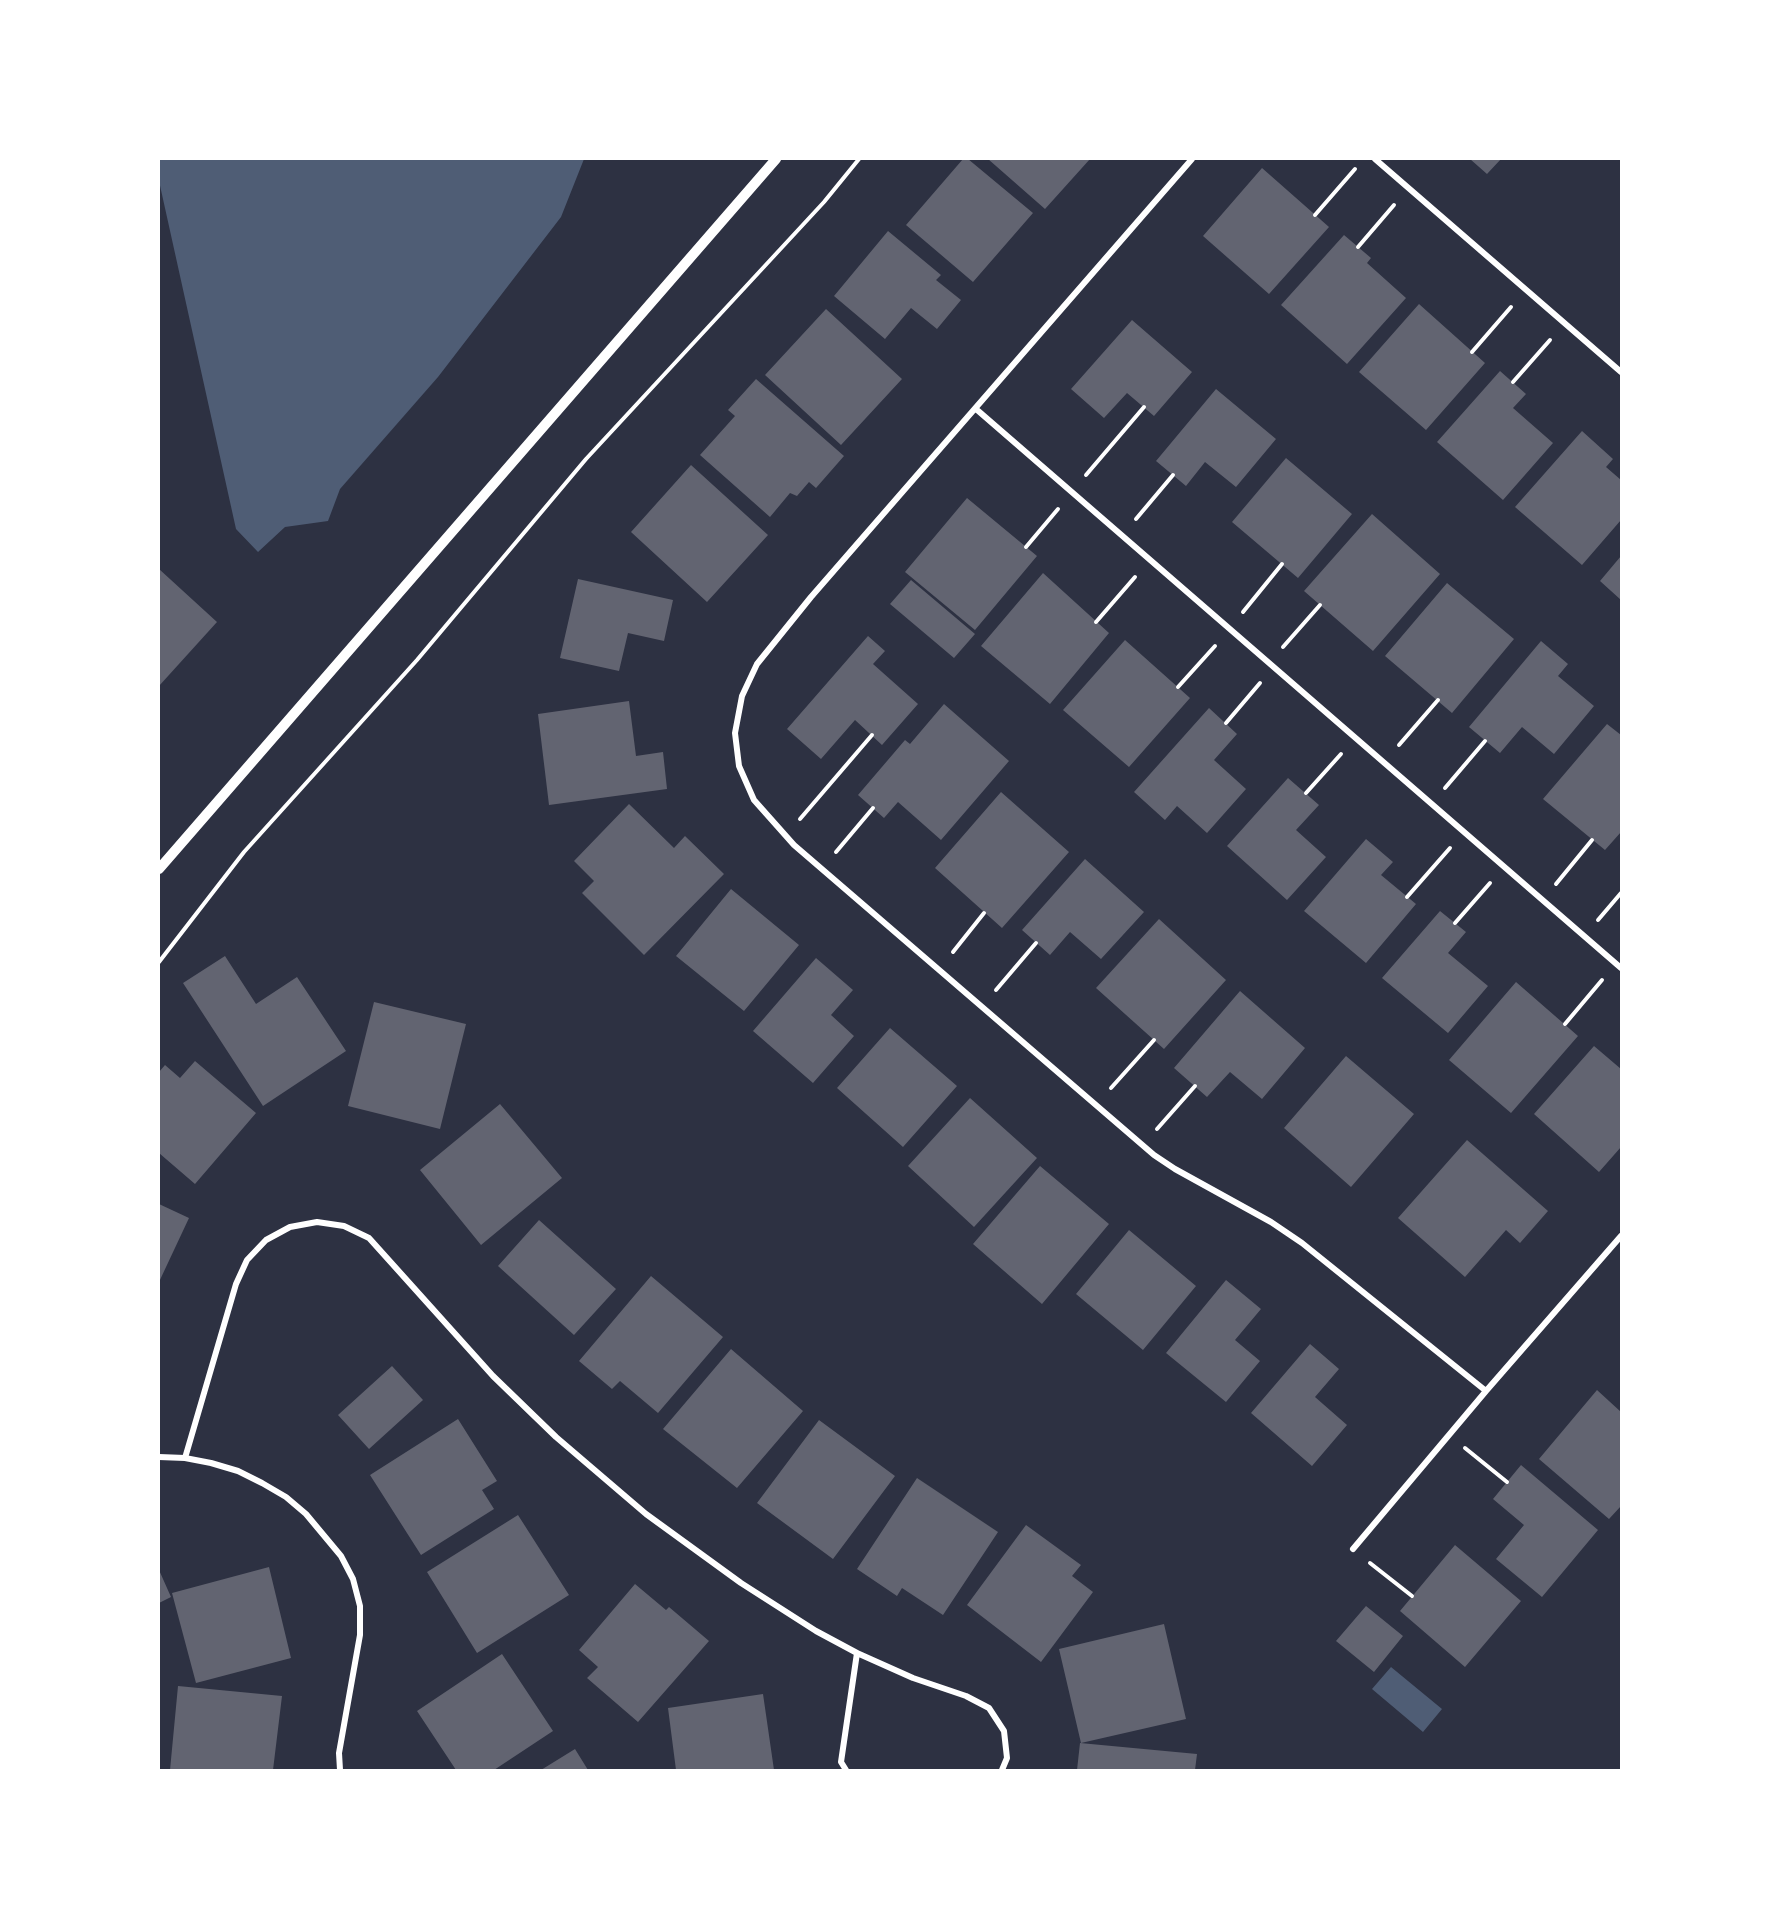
<!DOCTYPE html>
<html>
<head>
<meta charset="utf-8">
<style>
	body { margin:0 }
	#map { position:relative; width:1780px; height:1929px; overflow:hidden; background:#2d3142; font-family:"DM Sans",sans-serif }
	canvas { display:block }
	.frame { position:absolute; inset:0; border:160px solid #fff; pointer-events:none }
</style>
</head>
<body>
<div id="map">
<canvas width="1780" height="1929"></canvas>
<div class="frame"></div>
</div>
<script>
const g = document.querySelector('canvas').getContext('2d');
g.lineJoin = 'round';
function fillPath(path, color) { g.fillStyle = color; g.fill(path, 'evenodd'); }
const toPath = rows => new Path2D(rows.map(r => 'M' + r).join(''));
function stroke(path, color, width, dash) { g.strokeStyle = color; g.lineWidth = width; g.lineCap = dash ? 'butt' : 'round'; g.setLineDash(dash || []); g.stroke(path); }
fillPath(toPath([
	[159,159,584,159,561,217,438,377,340,489,328,521,285,527,258,552,236,529,159,181],
	[1391,1667,1442,1709,1423,1732,1372,1689]
]), '#4f5d75');
fillPath(toPath([
	[963,159,968,159,1033,213,973,282,906,225],
	[988,159,1090,159,1045,209],
	[1470,159,1501,159,1487,174],
	[1262,168,1329,227,1269,294,1203,236],
	[888,231,941,275,936,280,961,300,937,329,911,308,885,339,834,296],
	[1344,235,1371,258,1367,263,1406,298,1347,364,1281,305],
	[1419,304,1485,363,1426,430,1359,372],
	[826,309,902,379,841,445,765,375],
	[1132,320,1192,372,1154,416,1127,393,1104,418,1071,389],
	[1500,371,1526,394,1513,408,1553,443,1503,500,1437,442],
	[756,379,844,456,816,488,809,482,797,496,790,493,770,517,700,455,735,416,728,410],
	[1216,389,1276,439,1236,487,1205,462,1186,486,1156,461],
	[1582,431,1613,459,1606,467,1621,480,1621,520,1582,565,1515,507],
	[1286,458,1352,514,1298,578,1232,522],
	[691,465,768,535,707,602,631,532],
	[967,498,1037,556,975,630,905,572],
	[1372,514,1440,574,1373,651,1304,591],
	[1621,556,1621,600,1600,581],
	[159,569,217,622,159,686],
	[1043,573,1109,633,1050,704,981,646],
	[578,579,673,600,664,641,628,633,619,671,560,658],
	[911,580,975,634,954,658,890,604],
	[1447,583,1514,639,1452,713,1385,656],
	[868,636,885,651,873,664,918,704,882,745,855,720,821,759,787,729],
	[1125,640,1190,698,1129,767,1063,710],
	[1541,641,1568,664,1558,676,1594,706,1554,754,1522,727,1500,753,1469,727],
	[629,701,636,756,663,752,667,789,549,805,538,714],
	[944,704,1009,761,941,840,898,802,884,818,858,795,905,740,910,744],
	[1209,708,1237,734,1214,760,1246,789,1207,833,1177,806,1165,820,1134,792],
	[1607,724,1621,735,1621,832,1605,850,1543,799],
	[1288,778,1319,805,1296,830,1326,857,1287,900,1227,846],
	[1001,792,1069,852,1002,928,935,868],
	[629,804,674,848,685,836,724,874,644,955,582,893,594,881,574,861],
	[1366,839,1393,862,1381,875,1416,904,1366,963,1304,911],
	[1085,859,1144,912,1101,959,1070,932,1050,955,1022,930],
	[731,889,799,945,744,1011,676,956],
	[1440,911,1466,932,1448,953,1488,986,1448,1033,1382,978],
	[1159,919,1226,980,1164,1049,1096,988],
	[225,956,256,1004,297,977,346,1051,263,1106,183,983],
	[816,958,853,990,831,1015,854,1036,813,1083,753,1031],
	[1516,982,1578,1036,1511,1113,1449,1060],
	[1240,991,1305,1048,1262,1099,1230,1072,1207,1097,1174,1068],
	[374,1002,466,1024,440,1129,348,1106],
	[890,1028,957,1086,903,1147,837,1088],
	[1594,1046,1621,1069,1621,1147,1599,1172,1534,1114],
	[1346,1056,1414,1114,1351,1187,1284,1128],
	[195,1061,256,1113,195,1184,159,1153,159,1072,165,1065,180,1078],
	[970,1098,1037,1158,974,1227,908,1166],
	[500,1104,562,1178,481,1245,420,1170],
	[1467,1140,1548,1211,1520,1243,1506,1230,1465,1277,1398,1218],
	[1040,1166,1109,1224,1042,1304,973,1244],
	[159,1204,189,1218,159,1282],
	[539,1220,616,1289,574,1335,498,1266],
	[1129,1230,1196,1286,1143,1350,1076,1294],
	[651,1276,723,1337,658,1413,620,1381,612,1389,579,1361],
	[1226,1280,1261,1309,1235,1340,1260,1361,1226,1402,1166,1353],
	[1310,1344,1339,1369,1315,1397,1347,1425,1312,1466,1251,1413],
	[731,1349,803,1411,737,1488,663,1429],
	[392,1366,423,1400,369,1449,338,1415],
	[1597,1390,1621,1412,1621,1506,1609,1519,1539,1459],
	[458,1419,497,1481,482,1490,494,1509,421,1555,370,1475],
	[819,1420,895,1476,833,1559,757,1503],
	[1521,1465,1598,1530,1542,1597,1496,1559,1524,1525,1493,1499],
	[917,1478,998,1532,943,1615,902,1588,897,1596,857,1569],
	[518,1515,569,1595,477,1653,427,1572],
	[1026,1525,1081,1565,1072,1576,1093,1592,1041,1662,967,1605],
	[1455,1545,1521,1601,1465,1667,1400,1611],
	[269,1567,291,1658,196,1683,172,1593],
	[159,1570,171,1597,159,1603],
	[635,1584,666,1610,669,1607,709,1641,638,1722,587,1678,598,1667,579,1650],
	[1366,1606,1403,1636,1374,1672,1336,1641],
	[1164,1624,1186,1719,1081,1743,1059,1649],
	[502,1654,553,1731,494,1770,456,1770,417,1711],
	[178,1686,282,1696,273,1770,170,1770],
	[763,1694,774,1770,676,1770,668,1708],
	[1080,1743,1197,1754,1195,1770,1077,1770],
	[575,1749,588,1770,541,1770]
]), '#626471');
stroke(toPath([
	[1315,215,1355,169],
	[1358,247,1394,205],
	[1472,352,1511,307],
	[1513,382,1550,340],
	[1086,475,1144,407],
	[1136,519,1173,475],
	[1026,547,1058,509],
	[1243,612,1282,564],
	[1096,622,1135,577],
	[1283,647,1320,605],
	[1178,687,1215,646],
	[1226,723,1260,683],
	[1399,745,1438,700],
	[1445,788,1485,741],
	[1306,793,1341,754],
	[800,819,872,735],
	[836,852,873,808],
	[1556,884,1592,840],
	[1407,897,1450,848],
	[1598,920,1621,893],
	[1455,923,1490,883],
	[953,952,984,913],
	[159,962,244,852,417,660,586,459,824,202,859,159],
	[996,990,1036,943],
	[1565,1024,1602,980],
	[1111,1088,1154,1040],
	[1157,1129,1195,1086],
	[1465,1448,1507,1482],
	[1370,1563,1412,1596]
]), '#fff', 4);
stroke(toPath([
	[1192,159,811,597,757,664,742,696,735,733,739,766,754,800,794,845,1154,1155,1175,1169,1271,1222,1302,1243,1486,1391,1621,1236],
	[1375,159,1621,372],
	[976,409,1621,968],
	[159,1457,185,1458,211,1463,238,1471,262,1483,286,1497,306,1514,341,1556,353,1579,360,1606,360,1635,339,1753,340,1770],
	[185,1458,236,1284,247,1260,266,1240,290,1227,317,1222,344,1226,369,1238,493,1376,556,1437,646,1514,741,1583,816,1631,857,1653],
	[1353,1549,1486,1391],
	[846,1770,841,1762,857,1653,913,1678,966,1696,989,1708,1004,1731,1007,1758,1002,1770]
]), '#fff', 6);
stroke(toPath([
	[159,869,776,159]
]), '#fff', 10);
</script>
</body>
</html>
